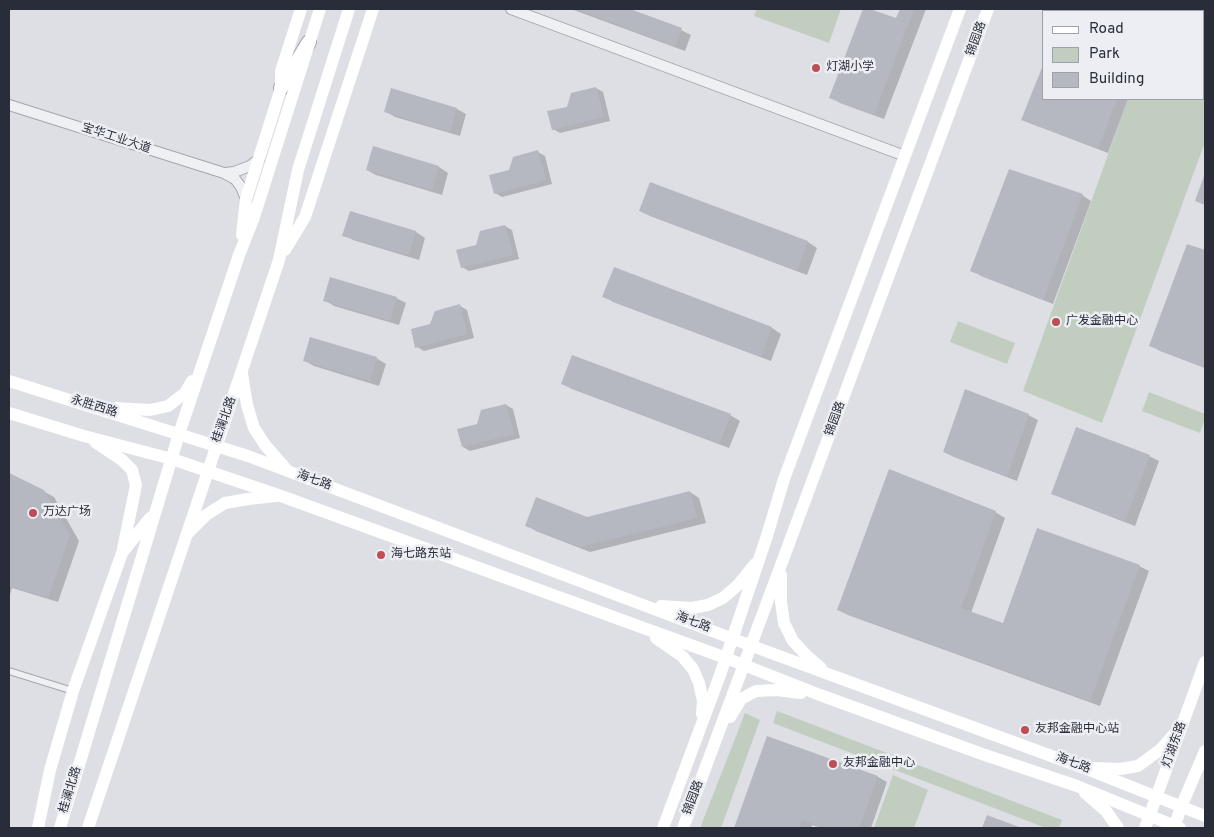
<!DOCTYPE html>
<html>
<head>
<meta charset="utf-8">
<style>
	body { margin:0 }
	#map { position:relative; width:1214px; height:837px; overflow:hidden; background:#dddfe5; font-family:Overpass,sans-serif }
	canvas { display:block }
	.frame { position:absolute; inset:0; border:10px solid #282d39; pointer-events:none }
	.legend { position:absolute; left:1042px; top:10px; width:162px; height:90px; box-sizing:border-box; background:#eceef3; border:1px solid #9ea1a9; margin:0; padding:6px 9px; list-style:none; font-size:15px; color:#282d39 }
	.legend li { display:flex; align-items:center; gap:10px; height:25px }
	.legend b { width:25px; border:1px solid #9ea1a9 }
</style>
</head>
<body>
<div id="map">
<canvas width="1214" height="837"></canvas>
<div class="frame"></div>
<ul class="legend">
<li><b style="height:6px;background:#fff"></b>Road</li>
<li><b style="height:14px;background:#c1cebf"></b>Park</li>
<li><b style="height:14px;background:#b5b8c1"></b>Building</li>
</ul>
</div>
<script>
const g = document.querySelector('canvas').getContext('2d');
g.lineJoin = 'round';
function fillPath(path, color) { g.fillStyle = color; g.fill(path, 'evenodd'); }
const toPath = rows => new Path2D(rows.map(r => 'M' + r).join(''));
function stroke(path, color, width, dash) { g.strokeStyle = color; g.lineWidth = width; g.lineCap = dash ? 'butt' : 'round'; g.setLineDash(dash || []); g.stroke(path); }
function write(font, color, halo, rows, align = 'center') {
  g.font = font + ' Overpass,"Noto Sans SC",sans-serif'; g.lineWidth = 5; g.setLineDash([]); g.textBaseline = 'middle'; g.strokeStyle = halo; g.fillStyle = color; for (const [text, x, y, turn = 0] of rows) {
    g.save(); g.translate(x, y); g.rotate((+turn || 0) * Math.PI / 180); g.textAlign = isNaN(turn) ? turn : align; if (halo) g.strokeText(text, 0, 0); g.fillText(text, 0, 0); g.restore();
  }
}
fillPath(toPath([
	[757,9,841,9,829,43,754,16],
	[1161,9,1205,9,1205,142,1102,423,1023,391,1128,99,1203,99,1203,11,1160,11],
	[958,321,1015,343,1007,364,950,342],
	[1149,392,1205,414,1205,418,1200,433,1142,411],
	[777,711,1062,820,1059,828,1046,828,773,723],
	[745,713,760,720,721,828,700,828],
	[893,775,928,790,914,828,874,828]
]), '#c1cebf');
fillPath(toPath([
	[571,9,626,9,681,30,691,35,685,51],
	[864,9,897,20,901,9,926,9,884,119,840,103,831,97],
	[1089,9,1164,9,1163,11,1095,11],
	[596,88,603,92,610,121,560,133,553,129,568,108],
	[392,89,457,109,466,114,460,136,395,117,385,111],
	[1043,99,1128,99,1108,153,1032,124,1022,119],
	[374,148,439,167,448,173,442,195,376,175,367,170],
	[538,152,545,156,552,184,502,197,495,193,510,171],
	[651,183,808,242,817,248,807,275,650,216,640,211],
	[1082,195,1091,201,1053,304,981,276,972,270],
	[351,213,416,232,425,238,419,260,353,240,344,235],
	[505,226,512,230,519,259,469,271,462,267,477,246],
	[1188,245,1205,251,1205,368,1160,351,1150,345],
	[604,296,772,328,781,334,771,361,613,302],
	[396,298,406,303,399,325,334,306,325,300],
	[460,306,467,310,474,338,424,351,417,347,431,325],
	[376,358,386,364,379,386,314,366,305,361],
	[562,384,730,415,740,421,729,448,572,389],
	[506,405,513,409,520,438,470,451,463,447,478,425],
	[1028,415,1038,420,1017,481,954,457,944,452],
	[1149,456,1159,461,1135,526,1062,498,1052,493],
	[9,473,54,497,79,541,58,602,12,588,9,598],
	[690,492,699,498,706,523,590,552,536,531,526,525,587,518],
	[995,512,1005,518,971,613,1004,624,1139,566,1149,571,1100,706,848,615,838,610],
	[768,737,878,777,887,782,871,828,822,828,812,825,811,828,735,828]
]), '#0003');
fillPath(toPath([
	[576,9,630,9,682,28,675,46],
	[863,9,870,9,896,18,900,9,914,9,874,115,829,98],
	[1043,65,1043,99,1117,99,1098,148,1021,120],
	[596,87,604,117,552,130,547,111,567,107,571,93],
	[391,88,457,108,450,132,384,112],
	[373,146,439,166,432,190,366,170],
	[538,150,546,180,494,194,489,175,509,170,513,157],
	[1009,169,1083,194,1043,300,970,271],
	[1204,176,1205,176,1205,205,1195,201],
	[650,182,808,241,797,271,639,211],
	[350,211,416,231,409,255,342,236],
	[505,225,513,255,461,268,456,250,476,245,480,231],
	[1187,244,1205,250,1205,368,1149,346],
	[614,267,772,327,761,357,602,297],
	[330,277,397,297,390,321,323,301],
	[460,304,467,334,415,348,411,329,430,324,435,311],
	[310,337,377,357,370,381,303,361],
	[572,355,731,414,719,444,561,384],
	[965,389,1029,414,1007,477,943,452],
	[506,404,514,434,462,447,457,429,477,424,481,410],
	[1076,427,1150,455,1125,521,1051,494],
	[889,469,996,511,961,608,1003,623,1037,528,1140,565,1090,701,837,610],
	[9,473,44,490,70,535,48,598,9,586],
	[690,491,697,518,580,547,525,526,536,497,587,517],
	[767,736,878,776,859,828,824,828,802,820,799,828,734,828],
	[987,815,1019,827,1019,828,982,828]
]), '#b5b8c1');
const pedestrian = toPath([
	[9,671,73,691]
]);
const tertiary = toPath([
	[511,9,905,156],
	[9,105,224,173,235,179,241,187,246,199],
	[225,173,234,172,250,166,259,159]
]);
const primary = toPath([
	[281,88,309,42]
]);
stroke(pedestrian, '#a3a6ae', 8);
stroke(tertiary, '#a3a6ae', 12);
stroke(primary, '#9da3af', 16);
stroke(pedestrian, '#eff0f4', 6);
stroke(tertiary, '#eff0f4', 10);
stroke(toPath([
	[242,235,246,199,281,88,281,71,301,9],
	[285,250,305,217,373,9],
	[242,374,247,405,254,428,265,445,286,469],
	[9,381,248,456,752,646,1084,768,1205,816],
	[116,408,150,410,168,406,185,393,192,381],
	[9,413,84,436,172,459,281,496,726,658,820,695,982,754,1077,786,1180,828],
	[95,442,122,460,132,470,136,485,123,549],
	[188,533,206,515,225,503,248,499,276,496],
	[781,575,781,602,784,623,793,641,807,656,821,668],
	[661,606,692,608,708,605,723,598,738,585,755,564],
	[656,638,682,656,693,669,699,683,703,701,702,714],
	[730,717,741,699,756,691,776,690,801,693],
	[1093,768,1120,769,1138,766,1161,749,1177,731],
	[1085,793,1106,811,1118,828],
	[38,828,50,770,73,691,122,553,150,518],
	[60,828,179,434,239,255,254,217,320,9],
	[88,828,279,260,298,170,349,9],
	[663,828,720,675,766,539,784,479,960,9],
	[683,828,988,9],
	[1145,828,1205,662],
	[1174,828,1181,807,1205,751]
]), '#fff', 12);
stroke(primary, '#fff', 14);
for (const [x, y, r, color] of [
	[816,68,5,"#bd4e56"],
	[1056,322,5,"#bd4e56"],
	[33,513,5,"#bd4e56"],
	[381,555,5,"#bd4e56"],
	[1025,730,5,"#bd4e56"],
	[833,764,5,"#bd4e56"]
]) { const dot = new Path2D(); dot.arc(x, y, r, 0, 2 * Math.PI); g.fillStyle = color; g.fill(dot); stroke(dot, '#eceef3', 2); }
write('12px', '#282d39', '#eceef3', [
	["锦园路",977,39,-70],
	["宝华工业大道",116,139,18],
	["永胜西路",94,407,17],
	["锦园路",836,419,-70],
	["桂澜北路",225,420,-70],
	["海七路",314,481,20],
	["海七路",693,623,21],
	["灯湖东路",1175,745,-70],
	["海七路",1073,764,21],
	["桂澜北路",71,790,-73],
	["锦园路",694,798,-69]
]);
write('12px', '#282d39', '#eceef3', [
	["灯湖小学",826,68],
	["广发金融中心",1066,322],
	["万达广场",43,513],
	["海七路东站",391,555],
	["友邦金融中心站",1035,730],
	["友邦金融中心",843,764]
], 'left');
</script>
</body>
</html>
